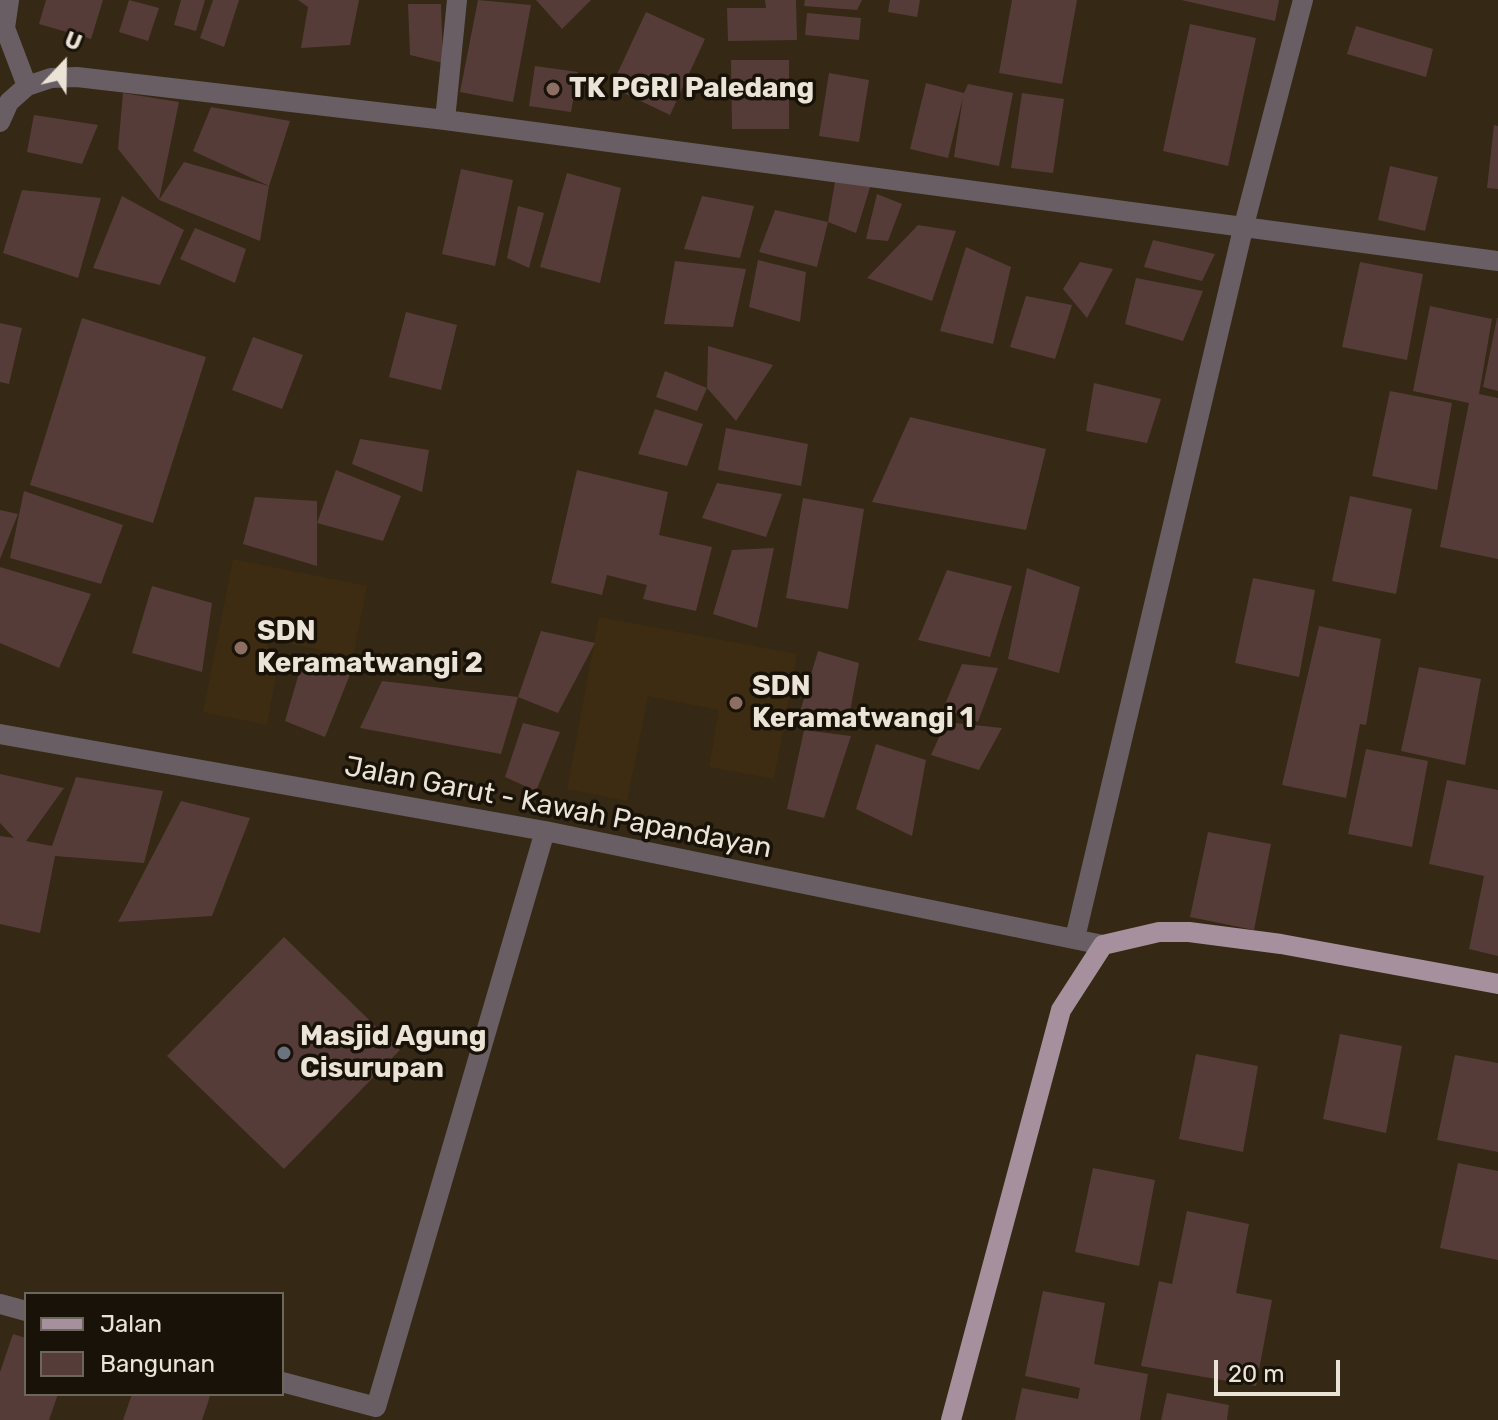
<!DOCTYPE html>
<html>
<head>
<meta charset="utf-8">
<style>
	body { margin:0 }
	#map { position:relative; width:1498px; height:1420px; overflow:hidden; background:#352814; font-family:Rubik,sans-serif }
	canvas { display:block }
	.legend { position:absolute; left:24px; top:1292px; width:260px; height:104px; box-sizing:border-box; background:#181209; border:2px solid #6d665b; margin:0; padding:10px 14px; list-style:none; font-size:24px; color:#ece3d7 }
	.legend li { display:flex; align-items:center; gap:16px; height:40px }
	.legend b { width:40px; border:2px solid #6d665b }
	.north { position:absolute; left:24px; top:24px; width:80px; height:80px; -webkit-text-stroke:6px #181209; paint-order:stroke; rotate:22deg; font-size:22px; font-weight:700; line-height:32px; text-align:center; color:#ece3d7 }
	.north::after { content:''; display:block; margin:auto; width:28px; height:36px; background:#ece3d7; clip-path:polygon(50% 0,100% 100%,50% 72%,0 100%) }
	.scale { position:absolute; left:1214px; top:1360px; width:126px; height:36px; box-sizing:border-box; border:4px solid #ece3d7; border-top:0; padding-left:10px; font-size:24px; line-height:28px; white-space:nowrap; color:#ece3d7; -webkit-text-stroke:6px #181209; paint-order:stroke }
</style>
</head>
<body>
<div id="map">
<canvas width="1498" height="1420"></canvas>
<ul class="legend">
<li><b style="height:10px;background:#a6909e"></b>Jalan</li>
<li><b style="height:22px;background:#563c38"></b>Bangunan</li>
</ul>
<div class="north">U</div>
<div class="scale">20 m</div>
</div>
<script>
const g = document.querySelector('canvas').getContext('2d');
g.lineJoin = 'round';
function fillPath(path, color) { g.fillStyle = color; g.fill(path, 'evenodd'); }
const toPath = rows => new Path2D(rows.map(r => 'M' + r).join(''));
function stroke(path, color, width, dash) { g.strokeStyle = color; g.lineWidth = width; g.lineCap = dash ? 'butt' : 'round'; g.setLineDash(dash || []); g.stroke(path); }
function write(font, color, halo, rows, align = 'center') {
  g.font = font + ' Rubik,sans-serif'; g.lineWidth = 7; g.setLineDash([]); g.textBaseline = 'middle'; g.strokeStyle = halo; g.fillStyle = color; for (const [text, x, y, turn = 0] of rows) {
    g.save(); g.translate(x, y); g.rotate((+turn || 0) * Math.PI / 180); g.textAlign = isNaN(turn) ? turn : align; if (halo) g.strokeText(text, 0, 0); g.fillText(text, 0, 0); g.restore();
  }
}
fillPath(toPath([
	[233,559,367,586,353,656,269,640,264,663,278,666,267,725,203,712],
	[599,617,797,654,774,779,709,767,719,710,648,696,627,801,567,789]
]), '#3d2c11');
fillPath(toPath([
	[46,0,103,0,91,39,39,24],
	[129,0,159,8,148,41,119,32],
	[181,0,205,0,196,31,174,25],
	[213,0,239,0,224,47,200,38],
	[298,0,359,0,350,45,301,48,308,7],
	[478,0,531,5,513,102,460,92],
	[536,0,591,0,562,29],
	[765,0,796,0,797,40,728,41,727,8,766,8],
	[805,0,862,0,857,10,804,6],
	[890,0,920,0,917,17,888,12],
	[1012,0,1077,0,1062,84,999,73],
	[1181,0,1279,0,1275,21],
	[408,4,441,4,443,63,410,55],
	[646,12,705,39,670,115,611,87],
	[807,13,861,18,859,40,805,35],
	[1190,24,1256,38,1228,166,1163,151],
	[1356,26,1433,49,1426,77,1347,54],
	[731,60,789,60,789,129,732,129],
	[535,66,578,72,571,112,529,106],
	[829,73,869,80,859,142,819,136],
	[926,83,964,93,968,84,1013,93,999,166,954,157,963,97,948,158,910,149],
	[123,93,179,102,159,200,184,162,269,186,193,151,211,107,290,121,269,186,260,241,159,200,118,149],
	[1022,93,1064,99,1053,173,1011,168],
	[34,115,98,125,82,164,27,152],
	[1494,125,1498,126,1498,189,1487,188],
	[1390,166,1438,177,1425,231,1378,220],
	[461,169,513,180,495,266,442,254],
	[567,173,621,188,600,283,540,267],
	[835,182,871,184,856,233,828,222],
	[22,190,101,198,78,278,3,253],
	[877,194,902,204,888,241,866,239],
	[122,196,184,230,160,285,93,268],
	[702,196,754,206,740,258,684,249],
	[518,206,544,213,529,268,507,258],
	[775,210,828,222,817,267,759,252],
	[918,225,956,231,932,301,867,278],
	[195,228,246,249,235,283,180,259],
	[1153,240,1215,254,1202,281,1144,267],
	[966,247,1011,267,993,344,940,331],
	[758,260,806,272,800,322,749,307],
	[675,261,746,269,733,327,664,324],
	[1080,262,1113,269,1087,318,1063,289],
	[1360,262,1423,274,1407,360,1342,347],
	[1136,278,1203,291,1183,341,1125,324],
	[1026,296,1072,305,1055,359,1010,347],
	[1430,306,1492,319,1479,394,1498,398,1498,559,1440,547,1469,403,1413,391],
	[406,312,457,325,441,390,389,377],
	[82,318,206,357,153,523,30,485],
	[1497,318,1498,318,1498,391,1483,387],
	[0,323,22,328,9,384,0,382],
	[253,337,303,355,282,409,232,390],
	[708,346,773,365,736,421,707,388],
	[665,371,707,388,697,411,656,397],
	[1094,383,1161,399,1147,443,1086,431],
	[1390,391,1452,403,1437,490,1372,476],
	[655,409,703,424,687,466,638,454],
	[910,417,1046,449,1026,530,872,502],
	[726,428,808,444,801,486,718,470],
	[360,439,429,450,422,492,352,464],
	[336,470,401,496,383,541,317,523],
	[577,470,668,492,659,535,712,547,696,611,643,599,647,585,607,575,602,595,551,583],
	[717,483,782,494,766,537,702,518],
	[24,491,123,525,101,584,10,558],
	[1350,496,1412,509,1396,594,1332,581],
	[255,497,317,501,317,566,243,544],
	[803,498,864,509,848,609,786,598],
	[0,510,18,514,0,559],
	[774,548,757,628,713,614,732,550],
	[0,567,91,594,59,668,0,643],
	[1027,568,1080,587,1059,673,1008,659],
	[947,570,1012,586,990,657,918,640],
	[1253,578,1315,590,1299,677,1235,663],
	[152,586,212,603,202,672,132,653],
	[1319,626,1381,639,1366,725,1360,724,1346,798,1282,785],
	[541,631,595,643,558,713,518,697],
	[818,651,859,663,847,728,797,722],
	[302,663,351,672,325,737,285,721],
	[962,664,998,668,978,722,943,709],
	[1419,667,1481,679,1465,765,1401,751],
	[382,681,518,697,501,754,360,728],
	[946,722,1002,728,979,770,931,755],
	[523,723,560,732,536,791,505,777],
	[804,730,851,736,824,818,787,809],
	[876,744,926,760,912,836,856,809],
	[1366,749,1428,761,1412,847,1348,834],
	[0,774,64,788,26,841,52,846,76,777,163,791,144,863,55,856,40,933,0,924,0,836,14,838,0,823],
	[1447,780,1498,790,1498,956,1469,949,1484,876,1429,864],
	[181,801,250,818,212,916,118,922],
	[1208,832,1271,844,1254,930,1190,917],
	[284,937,400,1050,284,1169,167,1056],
	[1340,1034,1402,1046,1386,1133,1323,1119],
	[1196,1054,1258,1066,1243,1152,1179,1139],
	[1455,1055,1498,1063,1498,1152,1437,1140],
	[1458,1163,1498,1171,1498,1260,1440,1248],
	[1093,1168,1155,1180,1139,1266,1075,1252],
	[1187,1211,1249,1224,1236,1293,1272,1300,1256,1386,1141,1366,1159,1281,1172,1284],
	[1043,1291,1105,1303,1094,1364,1148,1374,1140,1420,1015,1420,1022,1388,1078,1399,1080,1388,1025,1376],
	[13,1334,26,1338,26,1394,58,1394,49,1420,0,1420,0,1372],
	[1167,1393,1229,1405,1227,1420,1161,1420],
	[132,1394,205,1394,210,1396,202,1420,123,1420]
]), '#563c38');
stroke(toPath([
	[9,0,5,28,27,86],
	[445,120,457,0],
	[0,122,9,102,27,86,51,78,77,77,445,120,1498,261],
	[0,734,545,831,1103,945],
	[1075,938,1243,229,1303,0],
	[0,1304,26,1311],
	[282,1382,376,1407,545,831]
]), '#685e64', 20);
stroke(toPath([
	[951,1420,1061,1010,1103,945,1159,932,1189,932,1281,944,1498,984]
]), '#a6909e', 20);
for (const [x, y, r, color] of [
	[553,89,8,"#8d6e63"],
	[241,648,8,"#8d6e63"],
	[736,703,8,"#8d6e63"],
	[284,1053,8,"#6b7280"]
]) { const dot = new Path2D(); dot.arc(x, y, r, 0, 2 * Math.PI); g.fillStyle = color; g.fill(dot); stroke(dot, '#181209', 3); }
write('bold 28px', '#ece3d7', '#181209', [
	["TK PGRI Paledang",569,89],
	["SDN",257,632],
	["Keramatwangi 2",257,664],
	["SDN",752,687],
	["Keramatwangi 1",752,719],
	["Masjid Agung",300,1037],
	["Cisurupan",300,1069]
], 'left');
write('28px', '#ece3d7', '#181209', [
	["Jalan Garut - Kawah Papandayan",558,808,11]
]);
</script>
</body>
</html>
